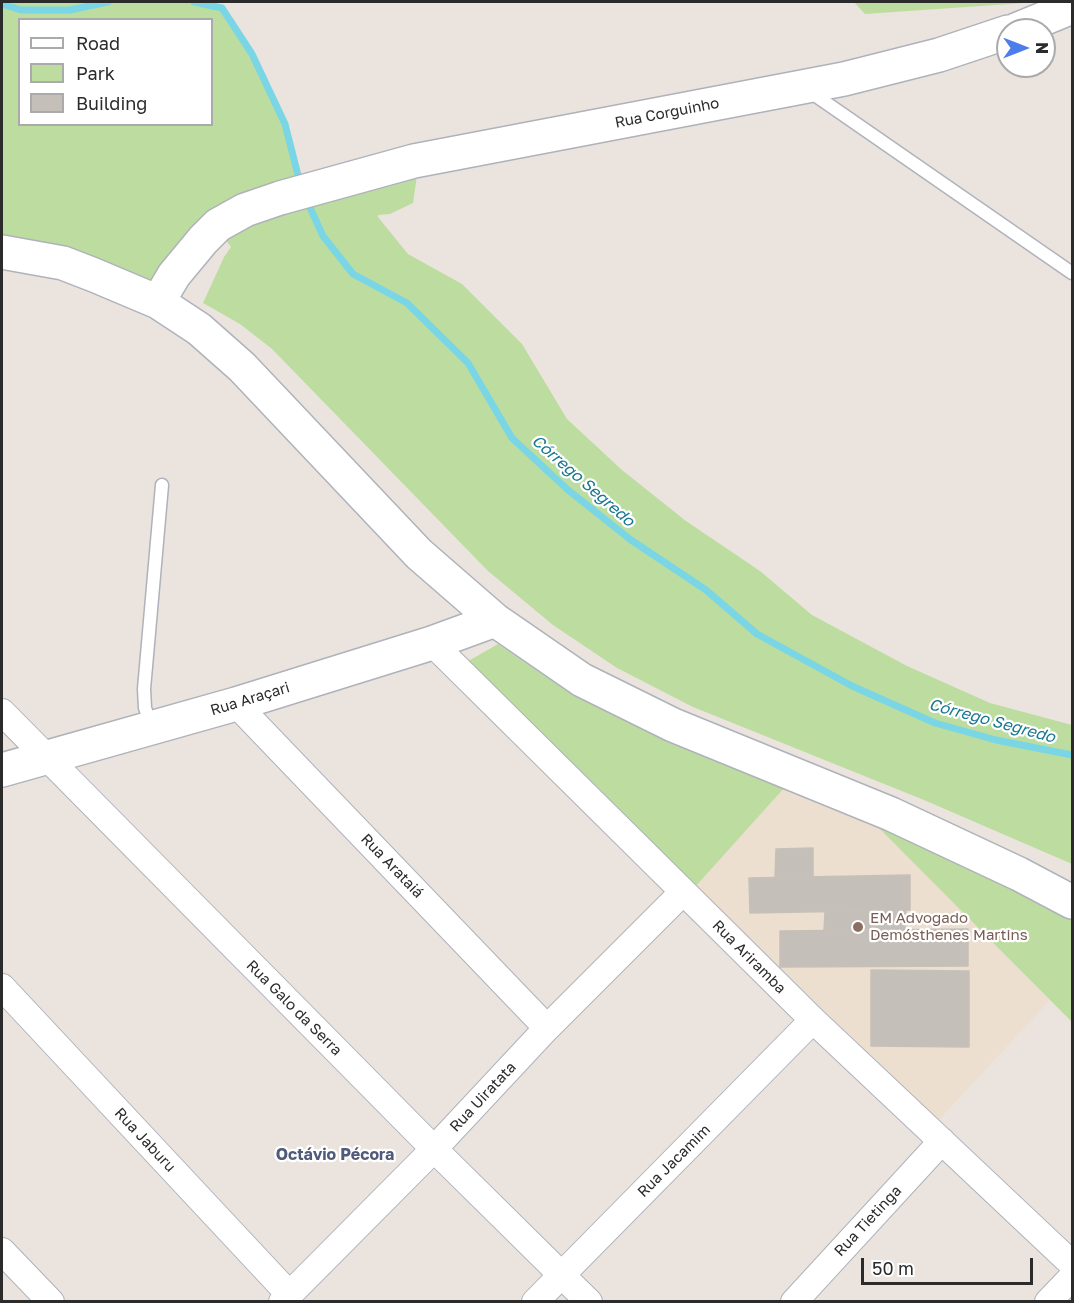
<!DOCTYPE html>
<html>
<head>
<meta charset="utf-8">
<style>
	body { margin:0 }
	#map { position:relative; width:1074px; height:1303px; overflow:hidden; background:#ebe4de; font-family:"Golos Text",sans-serif }
	canvas { display:block }
	.frame { position:absolute; inset:0; border:3px solid #2b2b2b; pointer-events:none }
	.legend { position:absolute; left:18px; top:18px; width:195px; height:108px; box-sizing:border-box; background:#fff; border:2px solid #aaa; margin:0; padding:8px 10px; list-style:none; font-size:18px; color:#2b2b2b }
	.legend li { display:flex; align-items:center; gap:12px; height:30px }
	.legend b { width:30px; border:2px solid #aaa }
	.north { position:absolute; left:996px; top:18px; width:60px; height:60px; box-sizing:border-box; background:#fff; border:2px solid #aaa; border-radius:50%; rotate:90deg; font-size:16px; font-weight:700; line-height:24px; text-align:center; color:#2b2b2b }
	.north::after { content:''; display:block; margin:auto; width:21px; height:27px; background:#4c7deb; clip-path:polygon(50% 0,100% 100%,50% 72%,0 100%) }
	.scale { position:absolute; left:861px; top:1258px; width:172px; height:27px; box-sizing:border-box; border:3px solid #2b2b2b; border-top:0; padding-left:8px; font-size:18px; line-height:21px; white-space:nowrap; color:#2b2b2b; -webkit-text-stroke:4px #fff; paint-order:stroke }
</style>
</head>
<body>
<div id="map">
<canvas width="1074" height="1303"></canvas>
<div class="frame"></div>
<ul class="legend">
<li><b style="height:8px;background:#fff"></b>Road</li>
<li><b style="height:16px;background:#bcdd9f"></b>Park</li>
<li><b style="height:16px;background:#c4bfb9"></b>Building</li>
</ul>
<div class="north">N</div>
<div class="scale">50 m</div>
</div>
<script>
const g = document.querySelector('canvas').getContext('2d');
g.lineJoin = 'round';
function fillPath(path, color) { g.fillStyle = color; g.fill(path, 'evenodd'); }
const toPath = rows => new Path2D(rows.map(r => 'M' + r).join(''));
function stroke(path, color, width, dash) { g.strokeStyle = color; g.lineWidth = width; g.lineCap = dash ? 'butt' : 'round'; g.setLineDash(dash || []); g.stroke(path); }
function write(font, color, halo, rows, align = 'center') {
  g.font = font + ' "Golos Text",sans-serif'; g.lineWidth = 4.5; g.setLineDash([]); g.textBaseline = 'middle'; g.strokeStyle = halo; g.fillStyle = color; for (const [text, x, y, turn = 0] of rows) {
    g.save(); g.translate(x, y); g.rotate((+turn || 0) * Math.PI / 180); g.textAlign = isNaN(turn) ? turn : align; if (halo) g.strokeText(text, 0, 0); g.fillText(text, 0, 0); g.restore();
  }
}
fillPath(toPath([
	[786,786,870,819,1050,1000,939,1120,695,887]
]), '#ecdfcf');
fillPath(toPath([
	[2,2,194,2,222,8,252,54,285,124,303,186,418,169,413,203,390,214,378,215,378,217,408,254,462,284,522,344,567,419,622,470,686,521,760,571,812,615,907,666,990,703,1072,725,1072,864,924,800,693,707,617,668,553,625,488,571,272,349,240,324,203,303,224,257,231,247,215,226,162,287,2,238],
	[20,20,212,20,212,124,20,124],
	[854,2,1039,2,865,14],
	[498,644,563,688,638,726,786,786,695,887,458,667],
	[870,819,1072,913,1072,1022,1050,1000]
]), '#bcdd9f');
stroke(toPath([
	[194,2,222,8,252,54,285,124,300,183],
	[2,4,21,10,70,10,108,2],
	[306,199,323,236,353,274,407,303,468,363,512,438,568,490,631,540,706,590,757,634,852,686,935,723,996,740,1072,755]
]), '#7ad6e5', 7);
const building = toPath([
	[813,848,813,877,775,878,776,849,813,848],
	[910,875,910,910,750,913,749,878,910,875],
	[906,910,905,930,824,931,825,912,906,910],
	[968,929,968,966,780,967,780,931,968,929],
	[871,970,969,971,969,1047,871,1046,871,970]
]);
fillPath(building, '#c4bfb9');
stroke(building, '#c7c0b8', 1.5);
const lane = toPath([
	[809,91,1072,273],
	[152,727,145,708,144,689,162,485]
]);
const street = toPath([
	[432,643,813,1020,1072,1264],
	[236,704,547,1028],
	[2,712,434,1149,589,1302],
	[2,987,289,1294],
	[2,1251,51,1302],
	[282,1302,434,1149,547,1028,683,892],
	[535,1302,813,1020],
	[794,1302,942,1141],
	[1048,1302,1072,1277]
]);
const secondary = toPath([
	[1016,30,1072,7],
	[2,252,63,263,94,275,158,302,199,329,242,367,419,554,495,620,582,680,673,725,891,814,1019,874,1072,902],
	[158,302,174,275,203,240,218,225,245,210,280,198,414,161,844,79,939,55,1008,32],
	[2,770,236,704,432,643,495,620]
]);
stroke(lane, '#afb2ba', 15);
stroke(street, '#afb2ba', 28);
stroke(secondary, '#afb2ba', 36);
stroke(lane, '#fff', 12);
stroke(street, '#fff', 26);
stroke(secondary, '#fff', 33);
for (const [x, y, r, color] of [
	[858,927,6,"#8d6e63"]
]) { const dot = new Path2D(); dot.arc(x, y, r, 0, 2 * Math.PI); g.fillStyle = color; g.fill(dot); stroke(dot, '#fff', 2); }
write('15px', '#2b2b2b', '#fff', [
	["Rua Corguinho",667,113,-11],
	["Rua Araçari",250,699,-17],
	["Rua Arataiá",392,866,46],
	["Rua Ariramba",749,957,45],
	["Rua Galo da Serra",294,1008,45],
	["Rua Uiratata",483,1097,-47],
	["Rua Jaburu",145,1140,47],
	["Rua Jacamim",674,1161,-45],
	["Rua Tietinga",868,1221,-47]
]);
write('15px', '#785e54', '#fff', [
	["EM Advogado",870,918],
	["Demósthenes Martins",870,935]
], 'left');
write('italic 16px', '#197791', '#fff', [
	["Córrego Segredo",583,481,41],
	["Córrego Segredo",992,721,15]
]);
write('bold 16px', '#4f5b78', '#fff', [
	["Octávio Pécora",335,1155]
]);
</script>
</body>
</html>
